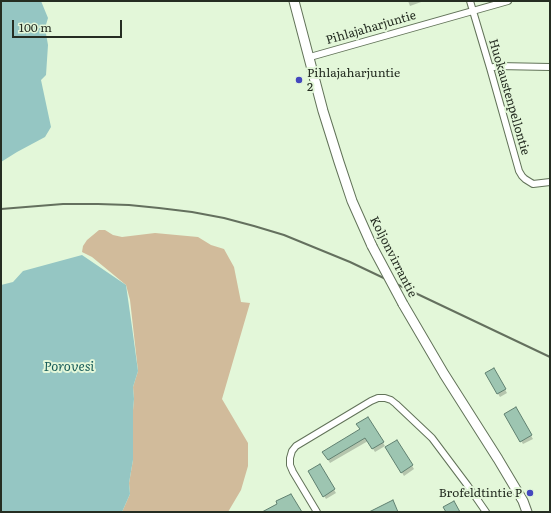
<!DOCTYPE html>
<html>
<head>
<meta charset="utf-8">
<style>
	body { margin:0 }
	#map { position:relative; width:551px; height:513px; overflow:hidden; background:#e3f7d9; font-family:Literata,serif }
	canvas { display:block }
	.frame { position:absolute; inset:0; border:2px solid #252d22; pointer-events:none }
	.scale { position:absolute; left:12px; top:20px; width:110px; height:18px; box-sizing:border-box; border:2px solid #252d22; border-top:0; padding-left:5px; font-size:12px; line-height:14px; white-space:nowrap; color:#252d22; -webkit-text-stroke:3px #e3f7d9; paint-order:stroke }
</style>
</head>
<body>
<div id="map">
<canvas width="551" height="513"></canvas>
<div class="frame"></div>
<div class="scale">100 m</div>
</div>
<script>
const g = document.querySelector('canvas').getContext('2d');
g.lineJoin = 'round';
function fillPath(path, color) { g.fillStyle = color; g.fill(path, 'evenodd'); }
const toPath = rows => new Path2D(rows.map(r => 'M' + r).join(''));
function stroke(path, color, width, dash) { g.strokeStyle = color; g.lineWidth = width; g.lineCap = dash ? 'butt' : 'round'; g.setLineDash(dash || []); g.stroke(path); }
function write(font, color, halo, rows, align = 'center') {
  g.font = font + ' Literata,serif'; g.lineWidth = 4; g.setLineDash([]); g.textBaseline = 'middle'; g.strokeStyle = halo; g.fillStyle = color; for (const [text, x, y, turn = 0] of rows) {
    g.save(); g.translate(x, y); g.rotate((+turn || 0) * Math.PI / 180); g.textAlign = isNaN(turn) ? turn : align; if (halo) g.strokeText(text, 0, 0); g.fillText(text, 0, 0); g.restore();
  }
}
fillPath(toPath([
	[99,230,105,230,113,235,122,237,155,233,198,237,211,245,224,249,234,267,241,302,250,303,222,399,248,443,248,466,241,490,228,512,122,512,130,494,129,483,133,460,133,410,134,399,133,387,138,371,130,300,126,285,92,257,82,252,83,246,87,240]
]), '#d1bb9b');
fillPath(toPath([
	[1,1,41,1,48,18,45,28,48,45,46,75,41,80,51,127,45,137,17,152,1,162],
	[82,255,126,285,132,327,138,371,133,387,134,399,133,410,133,460,129,483,130,494,122,512,1,512,1,285,13,282,23,271]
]), '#95c6c3');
fillPath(toPath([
	[408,1,424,1,410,6],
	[494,370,507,393,500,397,486,374],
	[515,409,533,439,523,444,506,415],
	[368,418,385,446,375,452,368,441,330,463,324,452,361,430],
	[397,441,414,469,404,476,387,448],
	[319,465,336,493,326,499,309,471]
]), '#0003');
const building = toPath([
	[494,368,506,389,497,394,485,373,494,368],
	[516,407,532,435,520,442,504,414,516,407],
	[368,417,384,442,372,449,365,438,328,460,322,452,360,429,356,424,368,417],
	[397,440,413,465,401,473,385,447,397,440],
	[320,464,335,489,323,497,308,471,320,464],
	[291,494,302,512,262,512,277,504,276,501,291,494],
	[393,500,398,512,369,512,393,500],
	[454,501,460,512,446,512,443,507,454,501]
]);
fillPath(building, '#9dc5b1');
stroke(building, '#608070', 1);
const street = toPath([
	[470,1,490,68,519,171,522,176,525,179,533,184,550,182],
	[310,57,508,1],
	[490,68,498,66,550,67],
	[317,512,293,472,290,465,290,458,292,451,296,446,371,401,378,398,385,398,391,400,396,404,432,438,468,486,486,512]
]);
const secondary = toPath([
	[294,1,323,111,339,162,352,201,372,246],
	[403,304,444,374,498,459,523,501,527,512]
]);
stroke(street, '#627359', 8);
stroke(secondary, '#627359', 11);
stroke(street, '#fff', 6);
stroke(secondary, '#fff', 9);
stroke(toPath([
	[1,209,63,204,98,204,129,205,159,208,192,212,224,218,254,226,284,235,350,262,550,357]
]), '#64705e', 2);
const secondaryBridge = toPath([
	[372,246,403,304]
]);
stroke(secondaryBridge, '#627359', 11, []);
stroke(secondaryBridge, '#fff', 9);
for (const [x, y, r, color] of [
	[299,80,4,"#4448be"],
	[530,493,4,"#4448be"]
]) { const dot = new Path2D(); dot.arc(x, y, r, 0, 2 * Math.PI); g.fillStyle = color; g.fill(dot); stroke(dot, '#e3f7d9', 1.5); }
write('12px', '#252d22', '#e3f7d9', [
	["Pihlajaharjuntie",371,28,-16],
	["Huokaustenpellontie",509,97,74],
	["Koljonvirrantie",393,257,63]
]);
write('12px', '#252d22', '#e3f7d9', [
	["Pihlajaharjuntie",307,73],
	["2",307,87],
	["Brofeldtintie P",522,493,"right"]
], 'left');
write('italic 13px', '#175b58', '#e3f7d9', [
	["Porovesi",69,367]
]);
</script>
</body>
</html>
